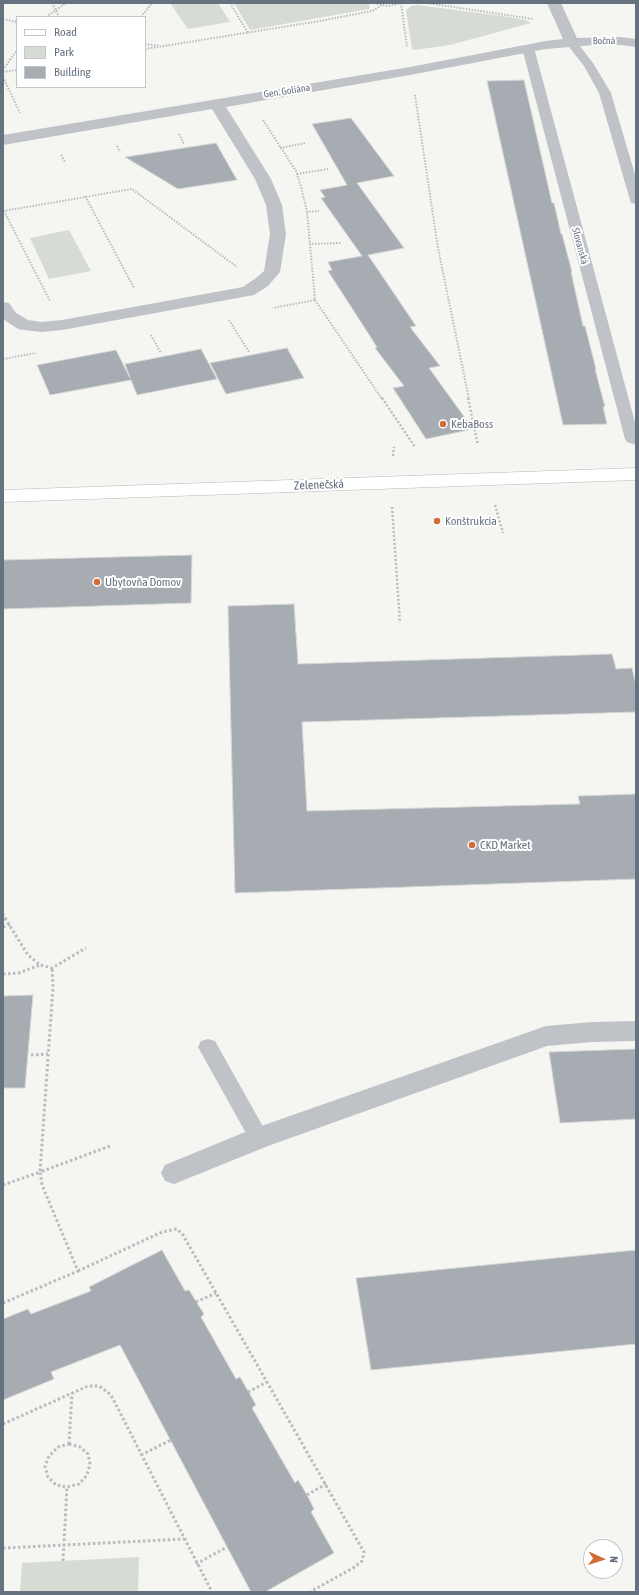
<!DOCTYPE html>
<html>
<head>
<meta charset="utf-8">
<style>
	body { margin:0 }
	#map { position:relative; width:639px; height:1595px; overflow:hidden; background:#f5f5f2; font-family:"Asap Condensed",sans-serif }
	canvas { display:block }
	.frame { position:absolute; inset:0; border:4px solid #677280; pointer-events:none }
	.legend { position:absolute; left:16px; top:16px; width:130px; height:72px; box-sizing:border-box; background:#fff; border:1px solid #c2c7cc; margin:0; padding:5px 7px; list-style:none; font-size:12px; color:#677280 }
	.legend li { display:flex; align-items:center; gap:8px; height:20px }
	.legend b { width:20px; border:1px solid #c2c7cc }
	.north { position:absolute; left:583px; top:1539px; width:40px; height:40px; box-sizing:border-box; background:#fff; border:1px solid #c2c7cc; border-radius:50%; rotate:93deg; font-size:11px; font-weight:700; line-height:16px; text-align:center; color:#677280 }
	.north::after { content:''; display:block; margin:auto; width:14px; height:18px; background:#d16d36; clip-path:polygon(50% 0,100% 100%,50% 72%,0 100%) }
</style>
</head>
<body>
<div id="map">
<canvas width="639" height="1595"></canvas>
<div class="frame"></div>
<ul class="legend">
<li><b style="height:5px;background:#fff"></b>Road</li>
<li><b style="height:11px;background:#d6dbd4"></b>Park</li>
<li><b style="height:11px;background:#a6acb2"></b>Building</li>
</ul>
<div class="north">N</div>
</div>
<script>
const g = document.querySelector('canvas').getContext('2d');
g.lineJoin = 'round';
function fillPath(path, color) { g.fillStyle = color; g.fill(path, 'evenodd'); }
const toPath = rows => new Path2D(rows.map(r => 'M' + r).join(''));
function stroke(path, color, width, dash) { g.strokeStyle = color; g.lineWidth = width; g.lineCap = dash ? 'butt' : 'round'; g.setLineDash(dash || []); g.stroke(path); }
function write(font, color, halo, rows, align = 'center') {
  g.font = font + ' "Asap Condensed",sans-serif'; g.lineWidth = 4; g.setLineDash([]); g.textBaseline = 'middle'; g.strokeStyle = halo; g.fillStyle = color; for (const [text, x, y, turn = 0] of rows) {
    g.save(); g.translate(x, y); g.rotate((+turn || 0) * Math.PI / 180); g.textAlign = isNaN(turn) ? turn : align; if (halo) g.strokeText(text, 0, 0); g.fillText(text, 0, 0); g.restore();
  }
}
fillPath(toPath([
	[170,3,218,3,230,22,188,29],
	[234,3,367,3,370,6,369,9,250,30],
	[417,5,502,16,525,20,531,23,450,45,414,50,412,49,406,10,411,6],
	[69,230,91,271,49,279,30,238],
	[139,1557,138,1592,20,1592,22,1563]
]), '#d6dbd4');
const building = toPath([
	[524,80,552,203,554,203,561,234,562,234,572,272,571,272,583,326,585,326,596,369,595,369,605,407,603,407,607,424,563,425,487,81,524,80],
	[351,118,394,176,357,183,404,248,368,255,416,326,410,327,440,366,429,368,473,429,426,439,393,388,404,386,375,348,377,347,328,271,332,270,328,262,362,256,321,198,325,197,320,190,347,185,312,124,351,118],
	[216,143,237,180,178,189,125,157,216,143],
	[287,348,304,378,226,394,210,363,287,348],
	[201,349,217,379,137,395,131,380,50,395,37,365,116,350,130,378,125,364,201,349],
	[192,555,191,603,3,609,3,560,192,555],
	[294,604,298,664,612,654,616,669,632,668,636,685,636,712,302,722,307,811,580,804,578,796,636,794,636,879,235,893,228,606,294,604],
	[33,995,25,1088,3,1088,3,996,33,995],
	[636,1049,636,1119,560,1123,549,1052,636,1049],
	[162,1250,185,1291,189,1290,204,1314,201,1317,236,1379,240,1377,256,1405,252,1408,295,1483,298,1480,307,1495,314,1509,311,1512,334,1553,265,1592,251,1592,120,1345,51,1372,54,1379,3,1400,3,1319,28,1309,31,1314,91,1291,89,1287,162,1250],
	[636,1250,636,1344,371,1370,356,1278,636,1250]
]);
fillPath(building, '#a6acb2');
stroke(building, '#d6d6d5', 1);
const secondary = toPath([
	[636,468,636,480,3,502,3,490,636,468]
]);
stroke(secondary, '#b4b7bc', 1);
stroke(toPath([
	[52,3,59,17],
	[230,3,248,33],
	[374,3,389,6,401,3],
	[401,3,407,47],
	[427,3,533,19],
	[46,17,66,3],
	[141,17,152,3],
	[3,19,17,22],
	[145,44,160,46],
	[145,49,320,21,372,11,382,5],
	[3,70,17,50],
	[3,72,17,70],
	[3,77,20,113],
	[415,95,438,248,469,399],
	[263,120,296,171,301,187,307,211,315,300,273,308],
	[179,134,184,144],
	[117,146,120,152],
	[280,148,306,143],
	[61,155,65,162],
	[297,174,328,169],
	[85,196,134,288],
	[3,211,132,189,237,267],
	[4,211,50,301],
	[306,212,319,211],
	[309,244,341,243],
	[315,300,382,399],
	[229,320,249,352],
	[151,335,161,353],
	[3,359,36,353]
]), '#b9bbbe', 2, [1.5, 1.5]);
stroke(toPath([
	[382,398,415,447],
	[468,398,478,445],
	[393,456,394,447],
	[495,505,503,533],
	[392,507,400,623],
	[3,914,6,919]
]), '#b9bbbe', 2.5, [2, 2]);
stroke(toPath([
	[5,918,28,955,40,965,52,968,86,948],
	[3,927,10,924],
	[3,974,19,973,40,965],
	[31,1055,48,1054],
	[3,1185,40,1172,53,987,52,968],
	[78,1271,162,1232,177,1229,183,1235,364,1552,362,1561,353,1568,310,1592],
	[196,1302,216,1293],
	[3,1303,78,1271,42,1185,40,1172,110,1146],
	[248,1392,267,1382],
	[3,1424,88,1386,99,1386,111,1395,212,1592],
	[69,1444,80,1447,88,1454,90,1464,87,1475,79,1484,67,1487,56,1485,48,1477,45,1466,49,1456,58,1447,69,1444],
	[69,1444,72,1393],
	[141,1455,171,1440],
	[307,1495,326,1484],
	[3,1548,184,1539],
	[63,1561,67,1487],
	[196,1564,227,1547]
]), '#b9bbbe', 3, [2.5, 2.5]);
fillPath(toPath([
	[572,40,576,41,593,63,611,93,636,178,636,204,631,203,630,200,599,93,584,66,566,43,568,41,572,40],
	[528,45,532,46,534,48,636,426,636,445,627,442,625,439,522,48,524,46,528,45],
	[208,1039,215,1041,266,1132,269,1138,266,1144,259,1147,252,1144,198,1047,201,1041,208,1039]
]), '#bfc2c6');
fillPath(toPath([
	[547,3,561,3,577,38,621,37,636,39,636,47,621,45,593,45,546,49,410,75,226,107,271,179,282,205,286,234,280,272,268,286,254,295,62,330,41,332,24,330,18,329,3,319,3,302,9,303,16,313,28,320,41,322,62,320,243,287,256,278,264,271,270,234,266,205,255,179,212,109,3,145,3,135,410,67,546,41,563,39,547,3],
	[636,1021,636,1041,592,1042,547,1046,268,1146,174,1184,165,1181,161,1173,165,1165,250,1130,546,1026,592,1022,636,1021]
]), '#bfc2c6');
fillPath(secondary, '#fff');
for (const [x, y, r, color] of [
	[443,424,4,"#d16d36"],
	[437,521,4,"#d16d36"],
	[97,582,4,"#d16d36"],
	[472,845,4,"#d16d36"]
]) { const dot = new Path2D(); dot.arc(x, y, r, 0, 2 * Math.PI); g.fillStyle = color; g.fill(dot); stroke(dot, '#fff', 1.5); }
write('10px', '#677280', '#fff', [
	["Bočná",604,41,-1],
	["Gen. Goliána",287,91,-9],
	["Slovanská",580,246,75]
]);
write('12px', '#677280', '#fff', [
	["KebaBoss",451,424],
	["Konštrukcia",445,521],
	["Ubytovňa Domov",105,582],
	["CKD Market",480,845]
], 'left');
write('12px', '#677280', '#fff', [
	["Zelenečská",319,485,-2]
]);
</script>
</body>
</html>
